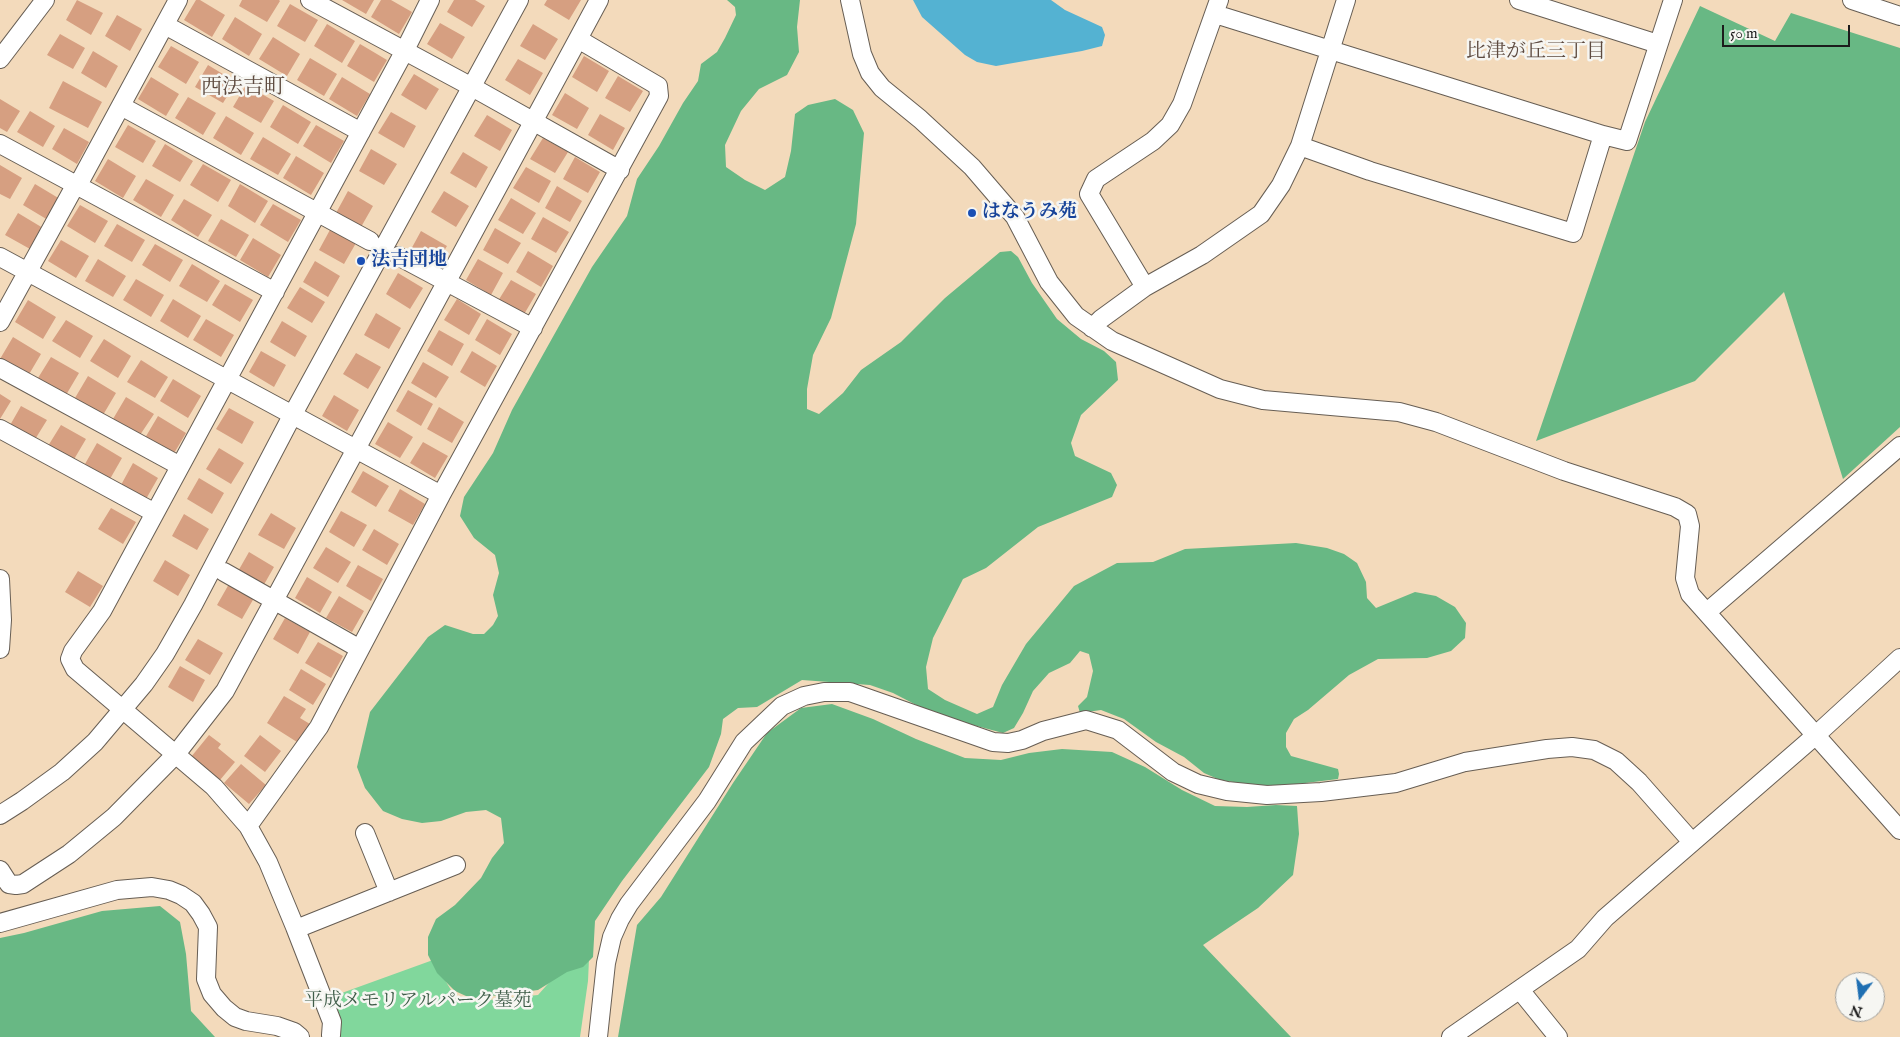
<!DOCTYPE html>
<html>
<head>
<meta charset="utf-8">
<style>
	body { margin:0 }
	#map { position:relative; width:1900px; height:1037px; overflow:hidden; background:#f3dabb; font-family:"IM FELL English",serif }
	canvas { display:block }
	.north { position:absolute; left:1835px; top:972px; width:50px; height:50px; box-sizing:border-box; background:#f6f6f2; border:1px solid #9f9f9c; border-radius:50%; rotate:195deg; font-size:14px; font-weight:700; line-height:20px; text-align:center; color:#1c1c1c }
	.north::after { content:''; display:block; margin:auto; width:18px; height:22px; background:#1f6fb2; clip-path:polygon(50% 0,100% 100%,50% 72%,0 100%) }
	.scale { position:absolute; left:1722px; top:25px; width:128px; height:22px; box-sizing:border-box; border:2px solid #1c1c1c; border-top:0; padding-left:6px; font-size:15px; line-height:18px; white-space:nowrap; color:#1c1c1c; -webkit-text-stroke:4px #f6f6f2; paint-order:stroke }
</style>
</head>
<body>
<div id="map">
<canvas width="1900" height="1037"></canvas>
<div class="north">N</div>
<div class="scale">50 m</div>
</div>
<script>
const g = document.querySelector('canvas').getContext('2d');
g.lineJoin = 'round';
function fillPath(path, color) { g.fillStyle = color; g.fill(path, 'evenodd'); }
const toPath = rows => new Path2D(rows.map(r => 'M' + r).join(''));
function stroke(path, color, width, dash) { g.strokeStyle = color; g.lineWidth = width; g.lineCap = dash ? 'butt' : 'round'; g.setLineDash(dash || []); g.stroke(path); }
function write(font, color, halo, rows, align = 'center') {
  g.font = font + ' "IM FELL English","Noto Serif JP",serif'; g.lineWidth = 5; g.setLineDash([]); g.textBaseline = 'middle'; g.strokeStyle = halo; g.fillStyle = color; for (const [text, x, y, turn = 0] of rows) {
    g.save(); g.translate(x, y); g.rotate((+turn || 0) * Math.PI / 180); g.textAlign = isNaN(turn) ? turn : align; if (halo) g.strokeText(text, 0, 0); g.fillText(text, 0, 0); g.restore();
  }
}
fillPath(toPath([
	[589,959,588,981,580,1037,336,1037,328,998,433,960,454,995,469,1002,538,995,562,968]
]), '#81d79c');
fillPath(toPath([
	[727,0,800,0,797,27,799,52,787,75,759,89,741,111,725,145,726,167,745,180,765,190,785,177,791,151,795,114,808,105,835,99,853,110,864,133,856,224,831,318,813,355,807,389,807,409,819,414,843,393,861,370,901,342,945,298,1000,252,1011,251,1018,257,1032,283,1057,319,1081,339,1104,351,1116,362,1118,380,1081,415,1071,443,1075,456,1111,473,1117,485,1112,497,1038,527,986,568,963,579,933,638,926,667,928,689,945,700,977,714,993,707,1002,685,1026,644,1074,586,1117,563,1153,562,1185,549,1296,543,1327,548,1344,554,1357,563,1366,582,1367,598,1376,608,1415,592,1436,596,1455,607,1466,623,1465,638,1451,651,1427,658,1378,659,1349,675,1308,710,1294,719,1286,733,1286,747,1291,756,1338,769,1339,774,1338,779,1289,785,1261,786,1220,780,1204,773,1184,757,1156,742,1124,719,1101,710,1080,713,1078,706,1087,697,1093,671,1089,654,1080,651,1070,663,1049,673,1033,691,1023,713,1014,728,1003,733,958,721,924,709,893,693,870,685,802,680,757,707,738,708,723,719,721,734,709,767,622,881,595,921,593,957,583,967,567,972,538,990,476,998,466,996,455,991,437,973,428,955,428,937,436,919,455,905,481,878,492,858,504,843,501,818,486,810,466,812,441,821,422,823,402,819,383,811,365,788,357,767,370,712,428,637,445,625,473,634,484,634,493,625,498,616,493,595,499,573,495,555,474,538,460,516,464,497,493,453,512,410,592,267,627,216,637,179,659,146,683,103,698,81,701,64,717,52,725,38,736,15,735,7],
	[1700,6,1775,41,1791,13,1900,48,1900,427,1843,479,1784,292,1695,381,1536,441,1645,122],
	[832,704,873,719,916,739,965,758,1001,760,1029,753,1062,749,1112,752,1145,767,1182,790,1215,806,1247,807,1276,805,1297,806,1299,834,1293,875,1258,908,1203,945,1291,1037,618,1037,637,925,661,897,733,783,767,733,801,708],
	[160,906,180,922,186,954,191,1011,215,1037,0,1037,0,938,24,933,102,911]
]), '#68b884');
fillPath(toPath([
	[913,0,1051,0,1065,10,1102,27,1105,35,1102,46,1082,51,996,66,977,62,965,55,922,17]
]), '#54b2d2');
fillPath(toPath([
	[77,0,103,13,91,35,66,20],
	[196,0,200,0,225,15,212,37,184,20],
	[242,0,279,0,280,1,267,22,239,6],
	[342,0,374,0,366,14],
	[381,0,391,0,412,12,399,34,371,17],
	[454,0,475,0,485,6,472,27,447,12],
	[547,0,581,0,569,20,544,5],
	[290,4,318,20,305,42,277,26],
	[117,15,142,29,130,51,105,36],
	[235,17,262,34,249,56,222,39],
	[440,23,465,37,452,59,427,44],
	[327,24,355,41,342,63,314,46],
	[533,24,558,39,545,60,520,46],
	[60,34,85,48,73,69,47,55],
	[273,37,300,54,287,76,259,59],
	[360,44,387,60,374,82,347,66],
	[171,46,199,62,186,84,158,67],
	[93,51,118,66,106,88,81,73],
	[584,56,609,71,597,92,572,77],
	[310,58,337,74,324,96,297,80],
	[518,59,543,73,530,95,505,80],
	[208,65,236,82,223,103,195,87],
	[414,74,439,89,426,110,401,95],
	[618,76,643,91,630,112,605,98],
	[151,77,179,94,166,116,138,99],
	[342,77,370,94,357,116,329,99],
	[63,81,102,102,88,128,49,108],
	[246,85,274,101,261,123,233,107],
	[565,93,589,108,577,129,552,115],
	[188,97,216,113,203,135,175,118],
	[0,99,20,111,7,132,0,128],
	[283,105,311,122,298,144,270,127],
	[30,111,55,126,43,147,17,132],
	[391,112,416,126,404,148,378,133],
	[600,114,625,128,613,150,588,135],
	[487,115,512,130,500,151,474,136],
	[226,116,254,133,241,155,213,138],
	[128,125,156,141,143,163,115,147],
	[316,125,344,141,331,163,303,146],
	[64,128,89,142,77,164,52,149],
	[263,137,291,154,278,175,250,159],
	[543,138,568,152,555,173,530,159],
	[165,144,193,161,180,182,152,166],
	[371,149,397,164,384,185,359,171],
	[463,152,488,167,476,188,450,173],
	[296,156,324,173,311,195,283,178],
	[575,157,600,172,588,193,563,179],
	[108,159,136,176,123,198,95,181],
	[203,164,231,180,218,202,190,185],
	[0,165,22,178,10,199,0,194],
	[526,167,551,181,539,203,513,188],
	[146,179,174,195,161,217,133,200],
	[35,184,60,199,48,220,23,205],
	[240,184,268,201,255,223,228,206],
	[557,186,582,201,570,222,545,208],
	[348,191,373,206,361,227,336,213],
	[444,191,469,206,456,227,431,212],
	[511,198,536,213,523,234,498,220],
	[184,199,212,215,198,237,171,220],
	[273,204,301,220,288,242,260,225],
	[80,205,108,221,95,243,67,226],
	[18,213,43,228,30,249,5,235],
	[543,217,569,232,556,253,531,239],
	[221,219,249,235,236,257,208,241],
	[117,224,145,240,132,262,104,246],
	[331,228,356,243,344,264,319,250],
	[495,228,521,243,508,264,483,250],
	[421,231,447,246,434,267,409,253],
	[253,238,281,255,268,277,240,260],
	[61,240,89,256,76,278,48,261],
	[155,244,183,260,170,282,142,265],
	[528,251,553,266,541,287,516,272],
	[98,259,126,276,113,297,85,281],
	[478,259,503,273,491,295,466,280],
	[315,261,340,276,328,297,303,282],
	[192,264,220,281,207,302,179,286],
	[398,273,423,288,410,309,386,294],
	[136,279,164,295,151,317,123,300],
	[511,280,536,294,523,316,498,301],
	[225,284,253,300,240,322,212,305],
	[300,287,325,302,312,323,287,308],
	[173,299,201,316,188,338,160,321],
	[457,299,481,314,469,335,444,320],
	[28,300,56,317,43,339,15,322],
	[376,313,401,328,389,349,364,335],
	[206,319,234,335,221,357,193,340],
	[487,319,512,334,500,355,475,340],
	[66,320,93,336,80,358,52,341],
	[282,321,307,336,295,357,270,342],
	[439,330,464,344,452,366,427,351],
	[13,337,41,354,28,376,0,359],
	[104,339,131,356,118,378,90,361],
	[261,351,286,365,274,387,249,372],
	[472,351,497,366,485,387,460,372],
	[356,353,381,367,368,389,343,374],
	[51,357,79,373,66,395,38,378],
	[141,360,168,377,155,398,127,382],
	[423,362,449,377,436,398,411,383],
	[88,376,116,393,103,415,75,398],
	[173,379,201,396,188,418,160,401],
	[408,390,433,404,421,426,396,411],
	[0,394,11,401,0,419],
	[334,395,359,410,347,431,322,416],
	[126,397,154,414,140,435,113,419],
	[21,406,47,420,34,441,9,427],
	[439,407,464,422,452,443,427,429],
	[229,408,254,422,242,444,216,429],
	[158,416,186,433,173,455,145,438],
	[388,422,413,437,400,458,375,444],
	[61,425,86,439,73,461,48,446],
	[423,442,448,456,435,478,410,463],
	[97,443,122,458,110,479,85,464],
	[219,448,244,463,231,484,206,469],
	[133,463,158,478,146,499,121,485],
	[363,471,389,486,376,507,351,492],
	[199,478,224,493,212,514,187,499],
	[400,489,425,504,413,525,388,511],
	[111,508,136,522,123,544,98,529],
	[341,511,367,525,354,547,329,532],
	[271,513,296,528,284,549,258,535],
	[184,514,209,529,197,550,172,536],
	[374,529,399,544,387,565,362,550],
	[326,547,351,562,338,583,313,568],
	[249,552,274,567,262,588,237,573],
	[165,560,190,575,178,596,153,581],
	[358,565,383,579,371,601,346,586],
	[78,571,103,586,90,607,65,592],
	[307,577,332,592,320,613,295,598],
	[229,584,254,598,242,619,217,605],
	[339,596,364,611,352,632,326,618],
	[285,618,310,632,298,654,273,639],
	[198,639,223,653,210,675,185,660],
	[318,642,343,656,331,678,305,663],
	[180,666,205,680,193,702,168,687],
	[301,669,326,684,313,705,289,690],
	[284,696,306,709,300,718,310,724,297,742,267,723],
	[209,735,221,744,218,748,235,762,220,780,191,757],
	[260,735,281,751,265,772,244,756],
	[241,764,266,785,249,804,224,783]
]), '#d69f81');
const minor = toPath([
	[310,0,472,87,620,170],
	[850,0,862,54,870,73,882,88,920,119,972,167,1015,217,1049,282,1076,316,1112,341,1220,389,1263,400,1399,412,1436,422,1564,471,1675,507,1687,514,1690,526,1685,578,1690,594,1900,830],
	[1519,0,1658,44],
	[1852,0,1900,16],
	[1215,14,1603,135],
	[165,25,361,132],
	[0,59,45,0],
	[121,106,370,241],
	[0,144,275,292],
	[1300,146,1370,171,1573,233,1603,135,1627,141,1673,0],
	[78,185,178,0],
	[398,256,533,328],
	[0,257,441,495,319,727,248,826],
	[1145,287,1089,194,1096,179,1153,141,1170,125,1182,104,1219,0],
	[0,322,76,184],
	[1092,328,1101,319,1145,287,1202,255,1261,214,1281,185,1300,146,1346,0],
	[0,368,180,466],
	[0,429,155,513],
	[441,495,659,96,658,86,578,39,599,0],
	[224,572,360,649],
	[0,579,2,620,0,649],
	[1707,612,1900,446],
	[0,815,22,801,62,772,95,742,144,684,165,654,193,605,293,414,519,0],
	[365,833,389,892],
	[0,870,9,884,16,885,23,884,69,854,114,817,176,754,225,691,578,39],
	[0,923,117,890,152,887,169,890,181,895,193,903,201,914,208,927,206,979,212,994,224,1008,235,1017,246,1021,277,1026,294,1032,300,1037],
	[296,929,456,865],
	[1520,990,1558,1037],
	[331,1035,332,1022,295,927,268,862,248,826,214,787,75,669,70,659,73,651,102,611,404,52,430,0],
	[598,1037,606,963,612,937,620,919,629,904,707,801,744,742,782,706,804,696,824,692,850,692,993,742,1008,743,1022,740,1043,731,1086,720,1118,730,1173,772,1198,784,1227,791,1267,795,1321,792,1396,783,1465,762,1547,749,1572,747,1594,750,1616,761,1639,782,1692,842],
	[1451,1037,1578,949,1605,918,1816,735,1900,658]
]);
stroke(minor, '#675e54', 20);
stroke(minor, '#fff', 18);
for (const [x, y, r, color] of [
	[972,213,5,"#1a4fb4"],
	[361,261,5,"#1a4fb4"]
]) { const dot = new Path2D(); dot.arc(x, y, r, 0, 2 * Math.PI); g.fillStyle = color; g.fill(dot); stroke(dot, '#f6f6f2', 2); }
write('bold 19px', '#164399', '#f6f6f2', [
	["はなうみ苑",982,213],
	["法吉団地",371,261]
], 'left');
write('19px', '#3f5d49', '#f6f6f2', [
	["平成メモリアルパーク墓苑",418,1002]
]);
write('20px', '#5d4a3f', '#f6f6f2', [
	["比津が丘三丁目",1536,53]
]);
write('21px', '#5d4a3f', '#f6f6f2', [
	["西法吉町",243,89]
]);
</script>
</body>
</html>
